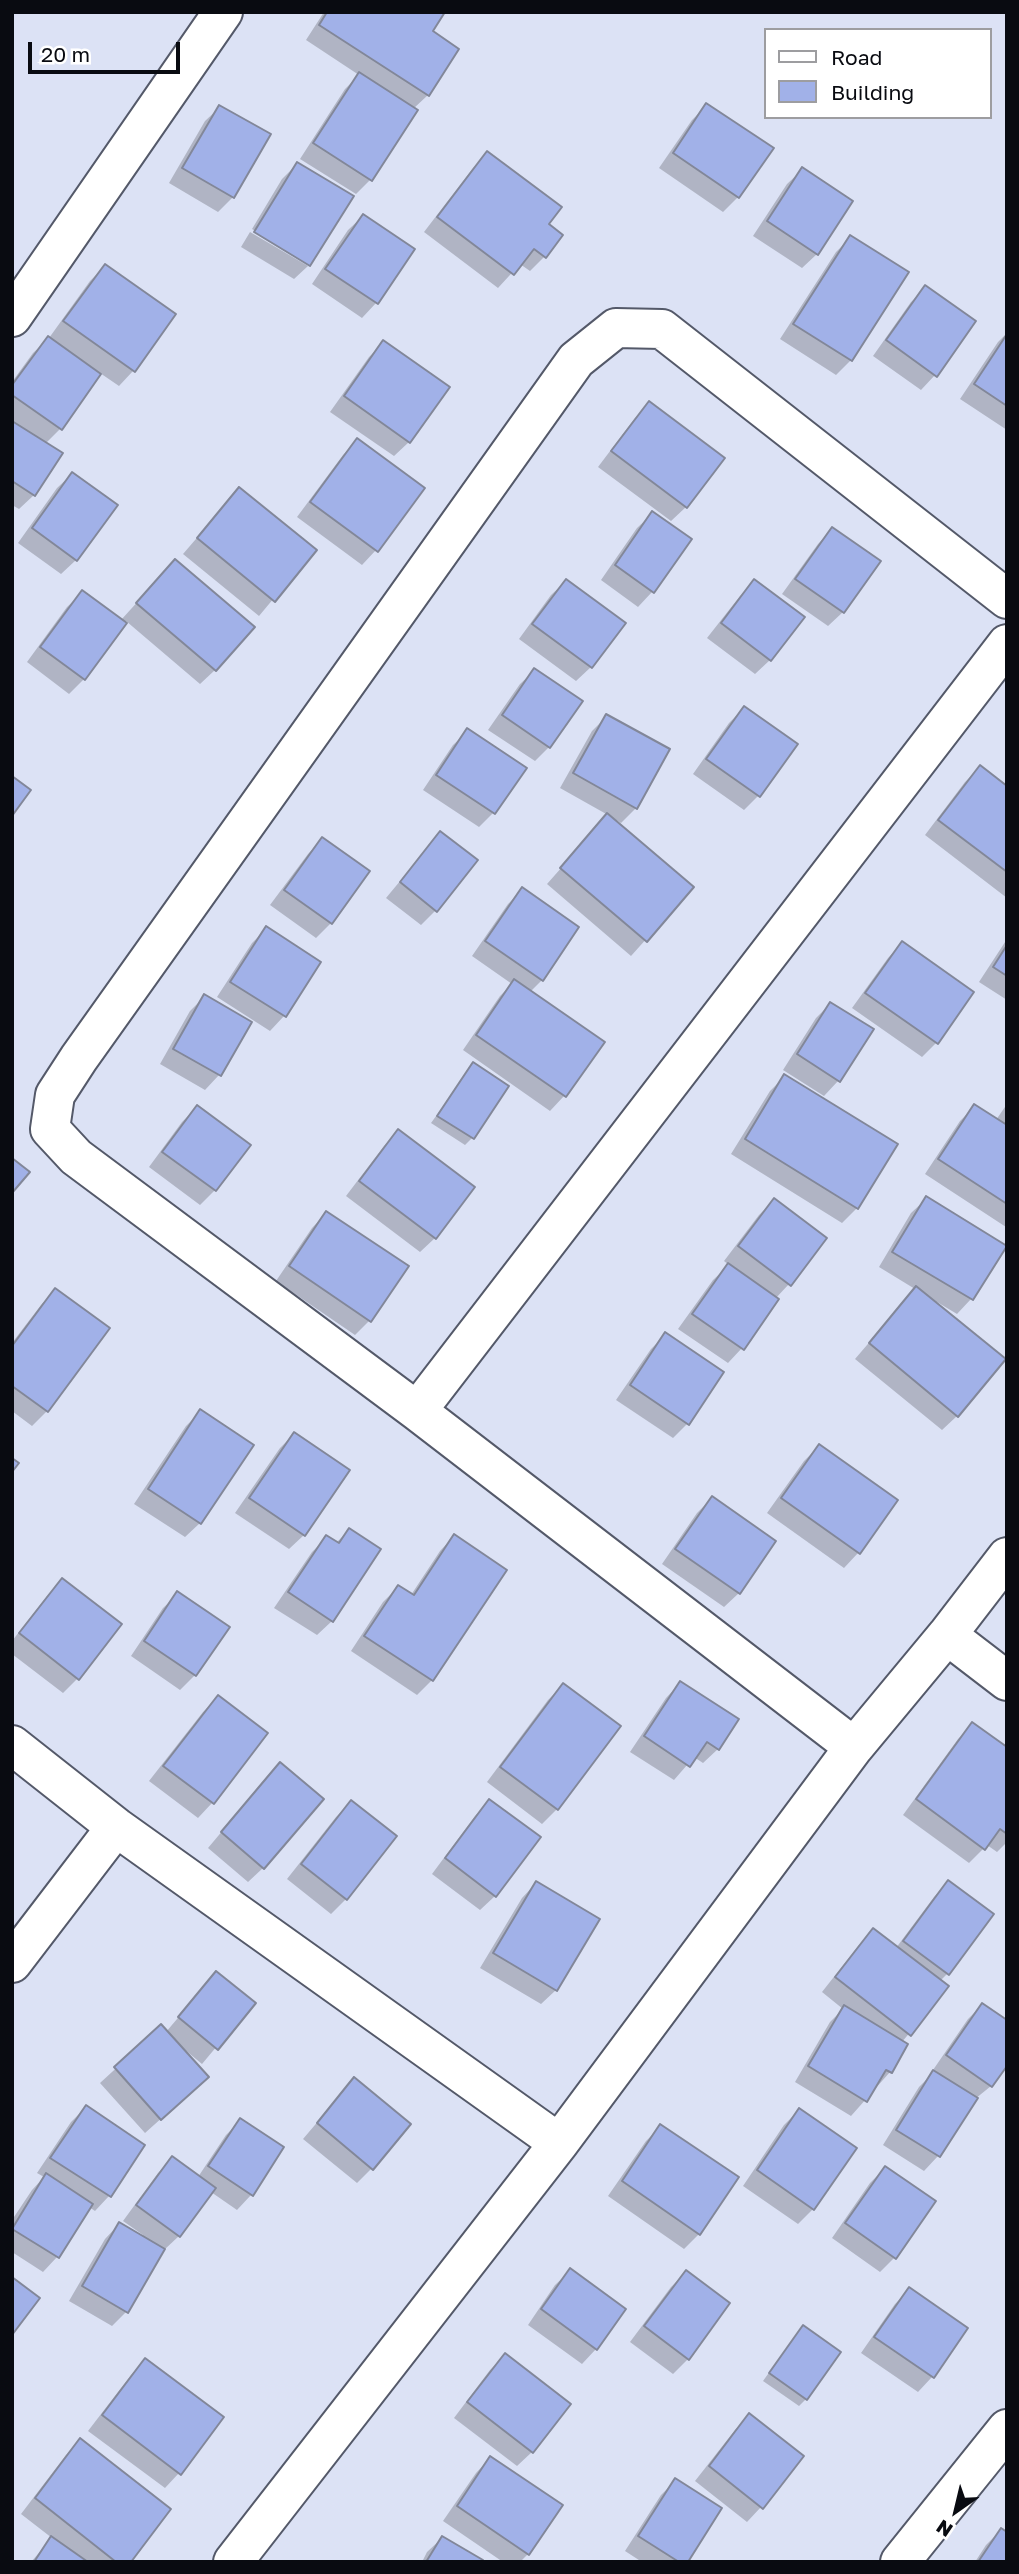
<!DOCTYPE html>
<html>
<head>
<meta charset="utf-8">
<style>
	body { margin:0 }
	#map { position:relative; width:1019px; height:2574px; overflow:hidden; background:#dce2f5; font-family:"Golos Text",sans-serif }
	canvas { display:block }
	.frame { position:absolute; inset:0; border:14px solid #090b11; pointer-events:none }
	.legend { position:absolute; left:764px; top:28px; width:228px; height:91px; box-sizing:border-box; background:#fff; border:2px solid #9d9da0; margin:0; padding:9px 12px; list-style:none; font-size:21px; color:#090b11 }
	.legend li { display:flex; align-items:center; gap:14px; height:35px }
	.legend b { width:35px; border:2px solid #9d9da0 }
	.north { position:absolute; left:921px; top:2476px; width:70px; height:70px; -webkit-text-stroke:5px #fff; paint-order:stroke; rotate:214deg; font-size:19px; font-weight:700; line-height:28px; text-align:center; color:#090b11 }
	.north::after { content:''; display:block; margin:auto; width:24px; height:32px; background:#090b11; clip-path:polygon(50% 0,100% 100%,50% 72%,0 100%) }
	.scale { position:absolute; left:28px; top:42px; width:152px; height:32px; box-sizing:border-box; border:4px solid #090b11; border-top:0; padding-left:9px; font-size:21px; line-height:24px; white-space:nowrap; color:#090b11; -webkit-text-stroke:5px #fff; paint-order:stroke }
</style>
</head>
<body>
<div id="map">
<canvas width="1019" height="2574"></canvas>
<div class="frame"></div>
<ul class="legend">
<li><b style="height:9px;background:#fff"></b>Road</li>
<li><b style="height:19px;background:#a1b1e8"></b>Building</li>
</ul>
<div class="north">N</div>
<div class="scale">20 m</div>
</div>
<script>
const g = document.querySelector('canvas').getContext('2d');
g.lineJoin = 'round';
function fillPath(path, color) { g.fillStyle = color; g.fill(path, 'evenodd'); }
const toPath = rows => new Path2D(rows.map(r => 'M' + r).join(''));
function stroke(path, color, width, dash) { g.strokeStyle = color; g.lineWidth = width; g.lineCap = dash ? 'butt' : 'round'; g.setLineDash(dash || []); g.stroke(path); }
fillPath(toPath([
	[324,12,443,12,430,32,457,50,428,95,413,109,370,180,356,194,300,159,345,89,359,75,306,40],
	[707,105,771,149,738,197,723,212,659,168,692,120],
	[220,107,233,197,218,212,169,183,205,121],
	[487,153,546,224,545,256,530,271,520,264,498,288,424,232,473,168],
	[297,164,309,265,308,266,308,262,252,229,282,179],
	[802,170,817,254,802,268,753,236,787,184],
	[363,216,413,249,376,303,362,318,312,284,348,230],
	[250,232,308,266,294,279,241,247],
	[851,237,851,360,836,375,780,339,836,252],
	[105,266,173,315,133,371,119,386,100,373,60,429,45,444,34,495,19,509,12,505,12,382,33,353,49,338,90,281],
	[926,288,935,375,921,390,873,356,911,302],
	[1007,333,1007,430,960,399,998,342],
	[383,343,409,442,394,456,330,412,369,357],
	[650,403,686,507,671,521,598,467,635,418],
	[357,440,376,550,362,565,297,517,343,455],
	[72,474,76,560,61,574,18,543,57,488],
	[239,489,314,550,259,616,183,554],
	[652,514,689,540,652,592,638,607,601,580,637,528],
	[832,529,843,612,828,626,782,594,818,544],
	[161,576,215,670,200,684,126,621,84,679,69,694,27,662,67,607,82,593,121,620],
	[566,581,591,667,576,681,519,639,551,595],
	[755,581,770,660,755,674,707,638,740,596],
	[535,670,549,747,535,761,488,730,520,684],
	[744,708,759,795,744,810,693,774,729,723],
	[607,716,636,808,621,823,613,818,692,888,631,956,547,884,608,815,560,788,592,731],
	[468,731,493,813,479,827,423,790,453,745],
	[980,767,1007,787,1007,898,925,835,965,782],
	[440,833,436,910,421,925,386,898],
	[322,839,368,872,331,923,316,938,270,905,308,854],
	[522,890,542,980,530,992,602,1043,564,1096,550,1111,463,1050,500,996,512,984,472,956,508,904],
	[267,928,319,962,284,1016,270,1031,217,997,252,943],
	[1007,939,1007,1000,979,982],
	[902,943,937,1042,922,1057,852,1008,888,958],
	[205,996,249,1022,219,1075,205,1090,160,1064,190,1011],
	[830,1004,872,1030,838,1081,824,1096,783,1070,816,1018],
	[473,1065,472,1138,465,1145,431,1123],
	[784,1077,857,1208,842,1223,731,1154,770,1091],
	[1007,1104,1007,1225,1006,1227,925,1174,960,1121,975,1106,996,1120],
	[197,1107,248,1145,215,1190,200,1205,149,1167,182,1122],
	[398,1131,435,1238,420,1252,346,1196,384,1146],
	[926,1199,1004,1246,971,1299,957,1314,937,1302,936,1304,957,1416,942,1430,855,1359,915,1289,879,1267,911,1213],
	[774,1200,789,1284,775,1299,742,1348,728,1363,678,1329,713,1280,729,1265,724,1261,759,1215],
	[326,1213,370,1320,355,1335,276,1281,312,1228],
	[55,1290,108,1328,47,1411,32,1426,12,1411,12,1343,41,1305],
	[665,1335,687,1424,673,1438,616,1400,651,1349],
	[201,1411,200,1523,185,1537,134,1504,186,1426],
	[294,1434,304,1535,289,1549,235,1513,280,1448],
	[819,1446,895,1501,858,1553,844,1568,767,1513,804,1461],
	[712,1498,739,1593,724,1607,662,1564,697,1513],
	[349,1530,332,1621,317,1635,274,1608,312,1552,327,1537,336,1543],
	[454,1536,432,1680,417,1695,351,1651,383,1602,398,1587,411,1595,440,1551],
	[63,1580,78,1678,63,1693,12,1654,12,1641,48,1595],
	[178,1594,195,1675,180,1690,131,1656,163,1608],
	[680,1683,718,1749,703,1763,694,1757,674,1780,630,1752,666,1698],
	[563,1685,618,1726,557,1809,542,1824,487,1782,548,1700],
	[218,1697,266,1733,212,1803,198,1818,149,1781,203,1712],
	[973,1724,1007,1749,1007,1842,997,1852,987,1845,969,1863,903,1815,958,1739],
	[266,1779,263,1868,248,1882,208,1848],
	[351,1802,395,1837,346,1899,331,1914,287,1879,336,1817],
	[489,1802,495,1896,480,1910,432,1874,475,1816],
	[948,1882,947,1974,940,1981,947,1987,902,2042,890,2072,851,2116,795,2082,830,2022,843,2009,822,1992,859,1945,873,1930,896,1948,934,1897],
	[536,1883,556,1990,541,2004,480,1968,522,1898],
	[216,1973,253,2003,202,2064,184,2049,183,2051,192,2091,145,2133,100,2083,161,2027,166,2032],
	[982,2005,991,2086,975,2099,938,2156,924,2171,883,2145,919,2087,935,2071,933,2070,968,2019],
	[354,2079,372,2168,357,2183,303,2139],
	[86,2107,143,2145,109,2196,95,2211,89,2207,57,2257,43,2272,12,2252,12,2220,32,2190,44,2177,37,2173,71,2122],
	[799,2110,813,2209,798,2224,743,2186,784,2125],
	[241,2120,282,2148,251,2195,237,2210,211,2192,179,2236,164,2250,126,2312,112,2326,69,2301,105,2239,119,2224,142,2238,143,2235,123,2221,158,2173,173,2159,198,2177,226,2135],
	[661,2126,699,2234,684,2249,608,2196,646,2141],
	[885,2168,895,2257,880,2272,832,2238,870,2183],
	[570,2271,596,2349,582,2364,528,2325,555,2285],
	[686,2272,688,2359,673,2374,630,2342,671,2287],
	[909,2290,965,2328,932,2377,918,2392,861,2353,895,2304],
	[796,2335,806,2399,799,2406,763,2381],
	[505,2355,532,2452,517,2466,454,2418,490,2370],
	[145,2360,179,2473,165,2488,88,2431,131,2375],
	[749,2415,761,2507,747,2522,695,2481,735,2430],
	[80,2441,128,2562,31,2562,52,2538,21,2514,66,2455],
	[490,2458,528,2554,520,2562,503,2562,443,2521,476,2473],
	[676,2480,686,2562,642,2562,625,2551,661,2495],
	[1001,2530,1007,2562,975,2562,986,2545],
	[442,2538,480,2562,422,2562,427,2552]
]), '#0003');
const building = toPath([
	[327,12,445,12,433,31,459,49,429,96,319,25,327,12],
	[359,72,418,110,372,181,313,143,359,72],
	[706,103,774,148,739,198,673,153,706,103],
	[219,105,271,134,234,198,182,168,219,105],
	[487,151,562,207,549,224,563,235,546,258,534,249,514,275,437,217,487,151],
	[297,162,354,196,310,266,254,232,297,162],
	[802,167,853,201,818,255,767,221,802,167],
	[363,214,415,249,378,304,325,269,363,214],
	[850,235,909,272,852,361,793,324,850,235],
	[105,264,176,314,135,372,63,321,105,264],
	[925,285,976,321,937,377,886,340,925,285],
	[1007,334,1007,406,974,384,1007,334],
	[48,336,101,374,62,430,12,395,12,385,48,336],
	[383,340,450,387,410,443,344,396,383,340],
	[649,401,725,458,687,508,611,451,649,401],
	[12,421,63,453,35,496,12,481,12,421],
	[357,438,425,488,378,552,310,502,357,438],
	[72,472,118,505,77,561,32,528,72,472],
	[239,487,317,550,275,602,197,538,239,487],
	[652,511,692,539,654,593,615,565,652,511],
	[832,527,881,561,844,613,795,579,832,527],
	[175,559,255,627,216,671,136,603,175,559],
	[566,579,626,623,592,668,532,624,566,579],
	[754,579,805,617,771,661,721,623,754,579],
	[82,590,127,623,85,680,40,647,82,590],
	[534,668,583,701,550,748,502,715,534,668],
	[744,706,798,744,760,797,706,759,744,706],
	[606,714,670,749,637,809,573,773,606,714],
	[467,728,527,768,495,814,436,775,467,728],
	[980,765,1007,786,1007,872,938,820,980,765],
	[12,776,31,790,12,816,12,776],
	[607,813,694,887,647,942,560,868,607,813],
	[440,831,478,860,437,912,400,882,440,831],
	[322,837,370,871,332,924,284,890,322,837],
	[522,887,579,927,543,981,485,941,522,887],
	[266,926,321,962,286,1017,230,982,266,926],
	[902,941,974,992,938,1044,865,993,902,941],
	[1007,945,1007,976,993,967,1007,945],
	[514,979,605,1042,566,1097,476,1035,514,979],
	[204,994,252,1022,221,1076,173,1049,204,994],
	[830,1002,874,1029,840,1082,797,1054,830,1002],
	[473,1062,509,1086,474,1139,437,1116,473,1062],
	[784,1074,898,1144,858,1209,745,1139,784,1074],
	[974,1104,1007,1125,1007,1204,938,1159,974,1104],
	[197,1105,251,1145,216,1191,162,1152,197,1105],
	[398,1129,475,1187,436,1239,359,1181,398,1129],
	[12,1158,30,1172,12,1193,12,1158],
	[926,1196,1007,1246,973,1300,892,1252,926,1196],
	[774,1198,827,1238,791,1286,738,1246,774,1198],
	[326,1211,409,1266,371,1322,289,1266,326,1211],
	[728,1263,779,1299,744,1350,692,1314,728,1263],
	[916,1286,1006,1359,958,1417,869,1343,916,1286],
	[55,1288,110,1328,48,1412,12,1386,12,1346,55,1288],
	[665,1332,724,1372,689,1425,630,1385,665,1332],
	[200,1409,254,1445,201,1524,148,1489,200,1409],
	[294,1432,350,1470,305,1536,249,1498,294,1432],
	[819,1444,898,1500,860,1554,781,1498,819,1444],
	[12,1458,19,1463,12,1472,12,1458],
	[712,1496,776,1541,740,1594,675,1549,712,1496],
	[349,1528,381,1549,333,1622,288,1592,326,1535,339,1543,349,1528],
	[454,1534,507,1570,433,1681,364,1636,398,1585,414,1595,454,1534],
	[62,1578,122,1624,79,1680,19,1633,62,1578],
	[177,1591,230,1627,196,1676,144,1641,177,1591],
	[680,1681,739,1719,719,1750,707,1742,690,1767,644,1736,680,1681],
	[563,1683,621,1726,558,1810,500,1767,563,1683],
	[218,1695,268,1733,214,1804,163,1766,218,1695],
	[972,1722,1007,1747,1007,1834,1000,1829,985,1850,916,1799,972,1722],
	[280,1762,324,1799,264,1869,221,1832,280,1762],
	[489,1799,541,1837,496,1897,445,1858,489,1799],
	[351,1800,397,1836,347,1900,301,1864,351,1800],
	[948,1880,994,1914,949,1975,903,1941,948,1880],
	[536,1881,600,1919,557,1991,493,1953,536,1881],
	[873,1928,949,1986,911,2036,835,1977,873,1928],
	[216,1971,256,2003,218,2050,178,2017,216,1971],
	[982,2003,1007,2020,1007,2066,992,2087,946,2055,982,2003],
	[844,2005,908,2044,892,2073,886,2070,867,2102,808,2066,844,2005],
	[161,2024,209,2077,161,2120,114,2067,161,2024],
	[933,2070,978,2098,940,2157,896,2130,933,2070],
	[354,2077,411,2124,373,2170,317,2123,354,2077],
	[86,2105,145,2145,111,2197,50,2158,86,2105],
	[799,2108,857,2148,814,2210,757,2170,799,2108],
	[240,2118,284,2147,253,2196,208,2166,240,2118],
	[660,2124,739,2177,700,2235,622,2181,660,2124],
	[172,2156,216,2188,180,2237,136,2205,172,2156],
	[885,2166,936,2201,896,2259,845,2223,885,2166],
	[46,2173,93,2204,59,2258,12,2229,46,2173],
	[119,2222,165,2249,128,2313,82,2286,119,2222],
	[570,2268,626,2309,597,2350,541,2309,570,2268],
	[686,2270,730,2303,689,2360,644,2326,686,2270],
	[12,2277,40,2298,12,2335,12,2277],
	[909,2287,968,2328,934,2378,874,2337,909,2287],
	[803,2325,841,2352,807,2400,769,2373,803,2325],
	[505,2353,571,2404,533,2453,467,2402,505,2353],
	[145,2358,224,2417,181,2475,102,2415,145,2358],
	[749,2413,804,2456,763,2509,709,2466,749,2413],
	[80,2438,171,2509,131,2562,116,2562,35,2498,80,2438],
	[490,2456,563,2505,529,2555,457,2506,490,2456],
	[675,2478,722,2508,688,2562,679,2562,638,2536,675,2478],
	[1001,2528,1007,2532,1007,2562,978,2562,1001,2528],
	[51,2536,88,2562,34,2562,51,2536],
	[442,2536,483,2560,482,2562,426,2562,442,2536]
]);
fillPath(building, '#a1b1e8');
stroke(building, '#828799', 2);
const street = toPath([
	[12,317,223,12],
	[417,1411,1007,644],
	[947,1635,1007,1681],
	[12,1745,116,1827,559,2143],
	[854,1747,417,1411,76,1157,50,1129,55,1095,79,1058,576,360,616,328,662,329,1007,599],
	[12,1963,116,1827],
	[233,2562,559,2143,854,1747,947,1635,1007,1557],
	[900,2562,1007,2429]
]);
stroke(street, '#545969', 42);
stroke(street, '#fff', 38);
</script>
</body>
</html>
